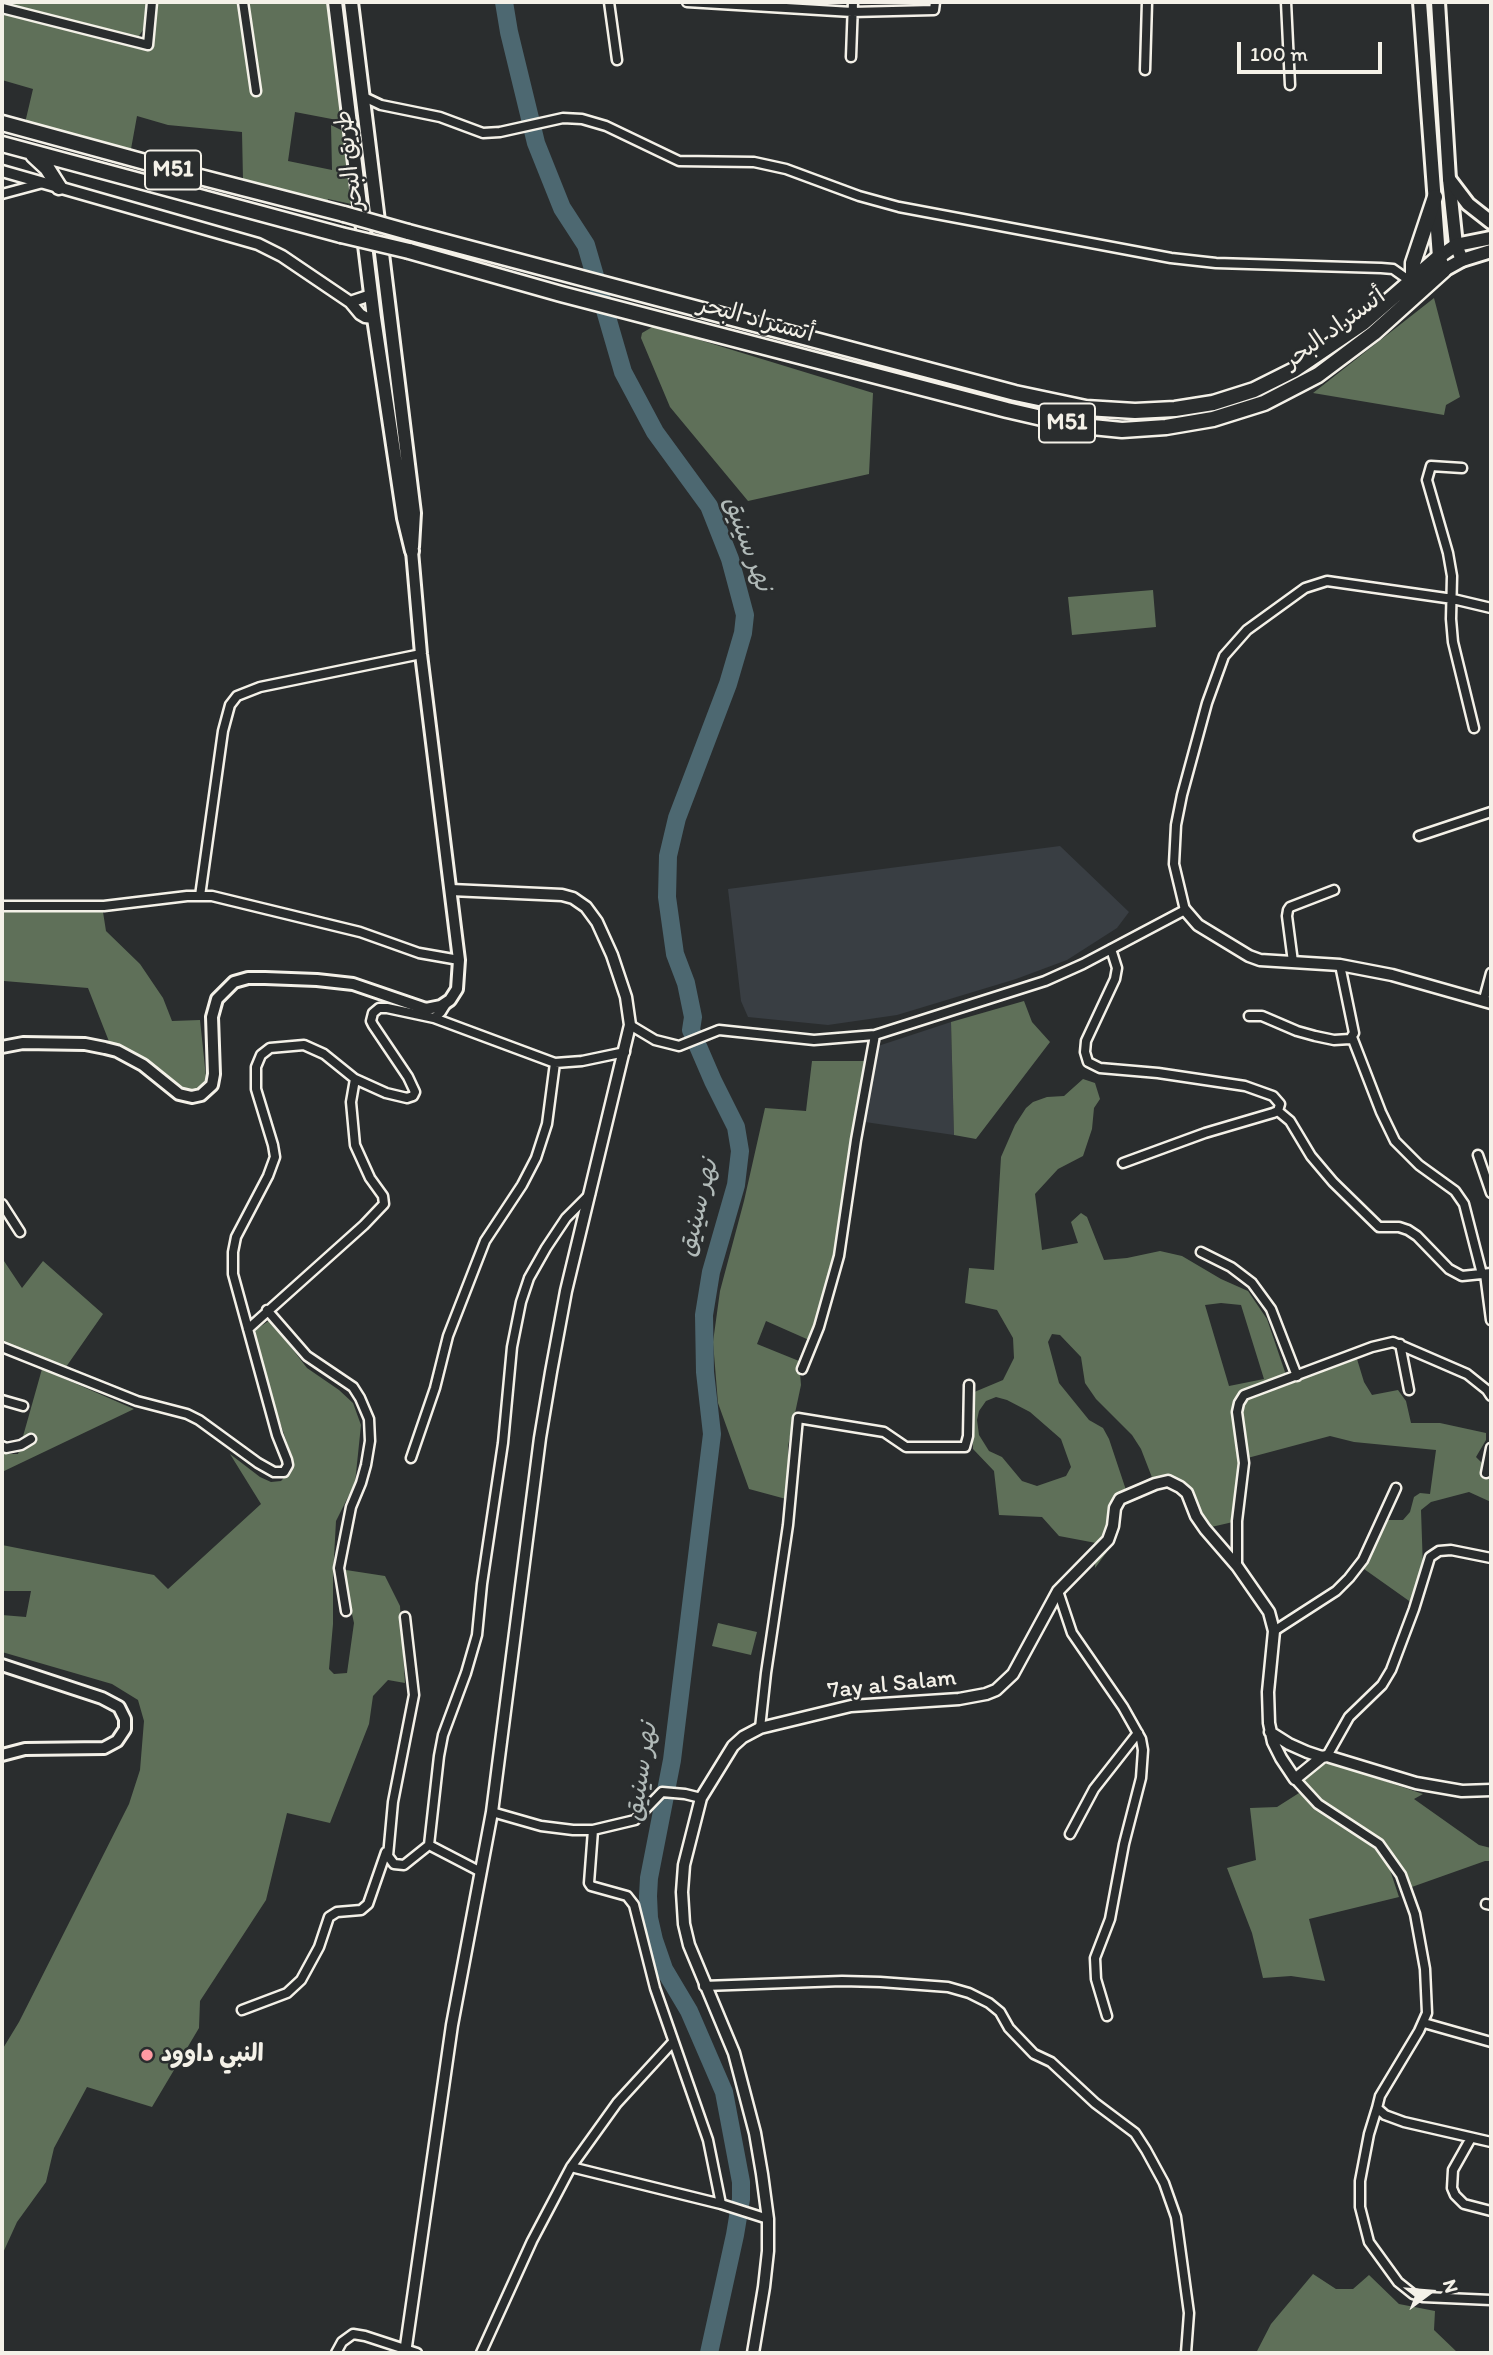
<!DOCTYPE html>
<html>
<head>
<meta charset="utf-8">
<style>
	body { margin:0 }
	#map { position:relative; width:1493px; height:2355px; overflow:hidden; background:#2a2d2e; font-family:Itim,sans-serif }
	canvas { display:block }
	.frame { position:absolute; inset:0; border:4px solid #f4f1e8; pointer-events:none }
	.north { position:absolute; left:1395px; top:2257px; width:70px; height:70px; -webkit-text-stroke:5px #2a2d2e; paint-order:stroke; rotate:74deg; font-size:19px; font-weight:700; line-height:28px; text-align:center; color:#f4f1e8 }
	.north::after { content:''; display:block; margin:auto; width:24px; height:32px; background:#f4f1e8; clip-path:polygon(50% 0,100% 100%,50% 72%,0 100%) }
	.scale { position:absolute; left:1237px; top:42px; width:145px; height:32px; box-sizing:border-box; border:4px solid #f4f1e8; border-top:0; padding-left:9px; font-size:21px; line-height:24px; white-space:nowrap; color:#f4f1e8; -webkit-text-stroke:5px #2a2d2e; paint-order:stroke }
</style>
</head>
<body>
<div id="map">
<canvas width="1493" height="2355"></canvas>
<div class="frame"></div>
<div class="north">N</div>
<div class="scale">100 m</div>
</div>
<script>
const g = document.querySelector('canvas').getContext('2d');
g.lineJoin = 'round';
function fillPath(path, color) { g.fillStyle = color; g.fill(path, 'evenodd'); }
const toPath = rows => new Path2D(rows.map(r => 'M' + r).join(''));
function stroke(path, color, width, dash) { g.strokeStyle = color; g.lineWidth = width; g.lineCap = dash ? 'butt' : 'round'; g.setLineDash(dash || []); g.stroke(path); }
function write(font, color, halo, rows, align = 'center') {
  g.font = font + ' Itim,"Playpen Sans Arabic",sans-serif'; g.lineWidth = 5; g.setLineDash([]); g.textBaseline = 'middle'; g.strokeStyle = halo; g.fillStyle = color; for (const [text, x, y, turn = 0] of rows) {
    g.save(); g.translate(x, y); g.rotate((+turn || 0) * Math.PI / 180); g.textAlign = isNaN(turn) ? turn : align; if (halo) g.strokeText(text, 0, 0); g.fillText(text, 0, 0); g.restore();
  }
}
fillPath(toPath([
	[1060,846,1129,912,1117,928,1067,960,1016,979,897,1015,828,1025,748,1017,741,1001,728,889],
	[951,1022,954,1135,865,1122,875,1047]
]), '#393e43');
fillPath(toPath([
	[2,2,146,2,145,27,137,39,57,19],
	[155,2,330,2,345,118,337,120,295,112,288,161,332,170,331,125,345,132,350,154,356,205,328,199,328,204,243,180,242,132,168,125,137,116,131,149,25,123,33,89,2,80,2,10,149,51],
	[1434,298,1460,397,1446,405,1444,415,1313,393],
	[654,326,873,393,869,474,748,501,670,407,641,338,642,333],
	[1153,590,1156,627,1072,635,1068,597],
	[2,912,103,912,106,931,140,964,163,998,172,1021,200,1020,206,1077,203,1087,198,1092,189,1092,180,1089,110,1044,88,988,4,981,2,988],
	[1024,1001,1032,1022,1050,1042,976,1139,954,1135,951,1022],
	[812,1061,868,1061,843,1191,837,1248,809,1340,766,1321,757,1344,799,1361,801,1385,788,1446,789,1496,786,1499,749,1489,718,1403,713,1342,720,1291,744,1201,765,1108,806,1111],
	[1083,1079,1095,1083,1100,1099,1094,1108,1092,1129,1083,1156,1058,1169,1035,1194,1042,1250,1078,1243,1071,1222,1081,1213,1087,1217,1104,1260,1127,1258,1160,1251,1182,1256,1221,1279,1248,1291,1267,1319,1285,1372,1292,1382,1357,1359,1364,1382,1372,1395,1398,1390,1406,1401,1411,1423,1440,1423,1486,1433,1486,1440,1476,1457,1483,1464,1481,1475,1490,1476,1491,1473,1491,1502,1469,1492,1431,1502,1421,1510,1423,1569,1412,1603,1357,1564,1373,1528,1384,1520,1403,1520,1410,1512,1414,1497,1420,1493,1430,1494,1436,1450,1354,1442,1330,1436,1240,1460,1233,1522,1207,1528,1193,1492,1175,1479,1164,1479,1127,1492,1111,1521,1114,1538,1109,1549,1095,1568,1096,1543,1059,1536,1042,1517,999,1515,994,1471,973,1449,972,1393,1003,1380,1014,1358,1013,1338,997,1310,965,1303,969,1268,994,1270,1001,1157,1015,1125,1026,1108,1033,1102,1047,1097,1064,1096],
	[1221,1303,1241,1305,1264,1379,1229,1386,1205,1305],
	[1052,1334,1060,1335,1081,1357,1085,1383,1096,1399,1132,1435,1141,1449,1153,1480,1126,1490,1109,1439,1103,1428,1089,1420,1059,1383,1048,1342],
	[996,1397,1007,1400,1030,1412,1061,1439,1071,1467,1066,1476,1037,1486,1022,1481,1002,1457,989,1451,979,1435,977,1420,979,1411,986,1401],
	[2,1258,22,1288,43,1261,103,1314,66,1367,2,1341],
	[270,1320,307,1368,339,1390,353,1403,361,1425,355,1483,336,1521,333,1575,333,1624,329,1669,334,1674,347,1673,354,1623,346,1587,346,1570,385,1576,400,1606,405,1683,388,1680,373,1696,369,1724,330,1823,287,1813,266,1900,200,2001,199,2028,152,2107,87,2087,54,2148,46,2182,17,2222,2,2255,2,2050,19,2022,129,1804,140,1770,144,1721,138,1700,112,1684,2,1652,2,1615,26,1617,31,1591,2,1591,2,1545,154,1575,168,1589,261,1504,230,1454,260,1477,271,1482,281,1481,292,1469,293,1460,274,1405,254,1331],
	[42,1369,134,1409,2,1472,2,1454,18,1454],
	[718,1623,757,1632,751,1655,712,1646],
	[1323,1764,1334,1764,1423,1794,1414,1799,1479,1845,1491,1848,1491,1861,1485,1861,1409,1888,1384,1846,1317,1800,1300,1779,1305,1772],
	[1299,1793,1378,1851,1388,1864,1399,1897,1309,1919,1325,1981,1291,1976,1263,1978,1252,1933,1227,1868,1256,1860,1250,1808,1277,1807],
	[1313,2274,1336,2289,1353,2289,1369,2275,1399,2304,1435,2311,1434,2330,1458,2353,1256,2353,1271,2324]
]), '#5f7059');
stroke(toPath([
	[504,2,509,32,536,143,562,208,586,245,623,372,655,432,709,506,730,559,745,615,743,633,728,684,677,818,668,856,667,897,675,954,686,983,693,1017,691,1030,713,1081,736,1127,740,1151,736,1185,711,1272,704,1315,705,1372,712,1434,672,1760,649,1878,648,1896,649,1918,654,1940,664,1969,689,2011,724,2092,741,2182,741,2199,735,2235,709,2353]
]), '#4d6871', 18);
const minor = toPath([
	[243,2,256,91],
	[609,2,617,60],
	[687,2,852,12,934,10,935,2],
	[1286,2,1290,85],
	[2,8,148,45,152,2],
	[851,57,853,2],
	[1145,70,1147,2],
	[364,97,381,105,440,117,483,133,500,132,563,118,582,119,606,126,679,161,754,162,786,169,859,196,899,207,1171,258,1216,263,1381,268,1393,269,1410,281],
	[2,194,43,183],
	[1462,468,1431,466,1427,480,1448,553,1452,576,1451,619,1453,642,1474,728],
	[1419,836,1491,812],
	[200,896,223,731,230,705,237,696,260,687,421,654],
	[2,906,104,906,187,896,212,896,360,932,419,953,459,960],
	[1111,949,1117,968,1115,979,1086,1041,1085,1052,1088,1062,1100,1068,1158,1073,1245,1086,1273,1096,1280,1104,1278,1111,1273,1113,1205,1133,1123,1163],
	[1293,962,1287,916,1288,910,1290,907,1334,890],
	[1484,999,1491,973],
	[1249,1016,1262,1016,1297,1031,1315,1036,1334,1040,1350,1039,1354,1033,1340,965],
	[434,1018,555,1063,582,1061,625,1052],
	[630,1025,655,1040,679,1046,719,1030,814,1040,875,1035,1045,981,1083,964,1185,910,1174,864,1176,825,1182,795,1207,703,1224,656,1247,630,1305,588,1327,581,1453,599,1491,608],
	[1352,1037,1381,1112,1395,1141,1419,1165,1455,1191,1464,1204,1482,1274],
	[1278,1111,1290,1121,1311,1156,1333,1182,1379,1227,1399,1227,1408,1230,1417,1236,1449,1269,1462,1276,1491,1273],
	[1478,1155,1491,1193],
	[2,1204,20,1232],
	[1201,1252,1231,1267,1252,1283,1271,1309,1297,1376],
	[1485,1274,1491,1320],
	[267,1310,307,1356,353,1387,360,1398,369,1419,370,1441,366,1465,361,1483,351,1507,339,1568,346,1611],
	[248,1329,364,1225,384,1204,383,1196,370,1178,355,1145,351,1102,355,1079,386,1093,407,1098,413,1096,415,1092,408,1077,373,1025,371,1021,373,1013,379,1008,387,1008,434,1018,441,1012,446,1004],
	[1400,1344,1409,1390],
	[2,1347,137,1401,187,1414,199,1420,258,1463,274,1472,284,1472,288,1465,287,1460,277,1435,233,1274,233,1252,236,1237,268,1176,275,1157,273,1145,256,1089,256,1067,261,1055,270,1048,304,1045,324,1054,355,1079],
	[802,1369,819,1327,839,1256,856,1140,875,1035],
	[2,1400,23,1406],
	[2,1446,6,1448,21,1445,31,1439],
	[411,1458,435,1388,448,1336,485,1241,522,1185,536,1158,547,1124,555,1063],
	[1486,1473,1491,1448],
	[1237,1566,1237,1521,1244,1463,1237,1412,1239,1403,1244,1395,1372,1347,1393,1342,1467,1374,1487,1390,1491,1396],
	[1058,1591,1072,1633,1123,1707,1141,1739,1143,1750,1141,1778,1124,1844,1110,1919,1095,1958,1096,1979,1107,2016],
	[405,1617,414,1695,393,1802,388,1856,394,1864,404,1865,429,1845,481,1872],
	[1274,1631,1336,1591,1349,1578,1363,1560,1396,1488],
	[760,1728,766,1673,788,1525,798,1418,884,1432,906,1447,965,1447,968,1436,969,1385],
	[1327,1756,1349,1717,1382,1685,1391,1670,1414,1609,1430,1557,1439,1551,1451,1550,1491,1558],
	[1295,1779,1318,1804,1379,1844,1401,1875,1415,1914,1425,1969,1427,2013,1419,2031,1380,2096,1377,2108,1385,2115,1404,2122,1491,2142],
	[492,1812,541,1826,573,1830,593,1830,635,1820,662,1792,685,1794,701,1798],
	[593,1830,589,1883,591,1886,627,1896,634,1905,655,1988,708,2140,721,2204],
	[1070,1834,1094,1789,1138,1733],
	[429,1845,439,1756,443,1735,466,1673,477,1635,482,1584,503,1443,512,1347,521,1302,529,1278,546,1248,566,1218,590,1194],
	[1486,1904,1491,1905],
	[704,1986,842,1981,880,1982,948,1987,969,1993,989,2003,1000,2012,1009,2028,1034,2054,1051,2062,1095,2103,1135,2133,1146,2150,1164,2183,1176,2217,1189,2313,1186,2353],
	[242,2010,287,1993,301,1980,319,1947,329,1917,337,1912,361,1910,368,1904,386,1852],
	[1424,2023,1491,2042],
	[1377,2108,1369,2134,1360,2181,1360,2207,1369,2242,1398,2282,1413,2294,1423,2297,1491,2300],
	[1471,2138,1453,2170,1452,2188,1455,2195,1464,2204,1491,2211],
	[571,2167,721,2204,768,2219],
	[336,2353,342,2342,353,2334,365,2336,417,2353],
	[481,2353,532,2241,571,2167,617,2103,673,2042]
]);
const tertiary = toPath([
	[2,171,258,244,282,256,350,302,360,314,365,317,374,318],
	[350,302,371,295],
	[1185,910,1198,925,1249,956,1260,960,1340,965,1392,975,1491,1003],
	[1270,1732,1289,1744,1307,1752,1322,1757,1327,1756,1416,1783,1462,1791,1491,1790],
	[405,2353,452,2025,492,1812,540,1438,551,1372,566,1291,630,1025,626,997,612,955,597,922,586,907,573,898,562,895,451,890],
	[753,2353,764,2287,768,2251,768,2219,762,2174,755,2133,734,2053,689,1945,684,1924,682,1892,684,1865,701,1798,733,1746,743,1737,760,1728,851,1706,959,1699,986,1694,996,1690,1013,1674,1058,1591,1108,1540,1113,1526,1115,1508,1120,1499,1155,1484,1168,1481,1180,1487,1187,1493,1196,1516,1205,1529,1237,1566,1269,1612,1274,1631,1268,1692,1269,1723,1273,1742,1281,1758,1295,1779,1322,1757]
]);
const secondary = toPath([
	[2,1047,23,1043,85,1044,105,1048,117,1051,143,1065,179,1094,192,1097,201,1095,212,1085,214,1074,212,1017,217,999,234,982,248,978,265,978,317,980,353,984,426,1009,441,1006,450,1000,457,989,459,960,421,654,412,551],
	[2,1665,102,1698,119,1707,125,1719,125,1729,117,1741,104,1748,25,1749,2,1755]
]);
const primary = toPath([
	[335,2,374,318,404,518,412,551],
	[351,2,414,513,412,547],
	[1420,2,1439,257,1443,266],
	[1438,2,1449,179,1456,245,1462,260]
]);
const trunk = toPath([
	[1449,179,1468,204,1491,222],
	[1439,257,1456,245,1491,238],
	[1444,270,1462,260,1491,251]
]);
const motorway = toPath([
	[2,123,200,177,344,214],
	[2,144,341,235],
	[33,155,47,168,59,187],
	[408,232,1015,393,1086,408,1135,411,1175,409,1213,403,1254,390,1294,370,1363,323,1439,257],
	[409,251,561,294,1007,410,1072,425,1122,430,1166,427,1213,419,1264,403,1318,375,1374,333,1444,270],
	[1413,278,1413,263,1435,197]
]);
stroke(minor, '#f4f1e8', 13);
stroke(tertiary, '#f4f1e8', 15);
stroke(secondary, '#f4f1e8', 16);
stroke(primary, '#f4f1e8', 18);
stroke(trunk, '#f4f1e8', 18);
stroke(motorway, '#f4f1e8', 19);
stroke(minor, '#2a2d2e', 8);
stroke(tertiary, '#2a2d2e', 10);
stroke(secondary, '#2a2d2e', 10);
stroke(primary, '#2a2d2e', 12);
stroke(trunk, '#2a2d2e', 12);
stroke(motorway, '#2a2d2e', 14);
const motorwayBridge = toPath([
	[344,214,408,232],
	[341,235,409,251]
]);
stroke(motorwayBridge, '#f4f1e8', 19, []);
stroke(motorwayBridge, '#2a2d2e', 14);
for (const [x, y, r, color] of [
	[147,2055,7,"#ff9aa2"]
]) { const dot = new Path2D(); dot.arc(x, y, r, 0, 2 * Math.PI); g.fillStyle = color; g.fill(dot); stroke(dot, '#2a2d2e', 2.5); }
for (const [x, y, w] of [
	[173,170,56],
	[1067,423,56]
]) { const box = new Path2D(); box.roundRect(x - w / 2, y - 19.5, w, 39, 5); g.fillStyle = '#2a2d2e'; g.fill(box); stroke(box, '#f4f1e8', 2); }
write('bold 23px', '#f4f1e8', null, [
	["M51",173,170],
	["M51",1067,423]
]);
write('24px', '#f4f1e8', '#2a2d2e', [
	["طريق البحر",350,160,-97],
	["أتستراد البحر",756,320,15],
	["أتستراد البحر",1335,329,-36],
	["7ay al Salam",892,1685,-6]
]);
write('bold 24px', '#f4f1e8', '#2a2d2e', [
	["النبي داوود",161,2055]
], 'left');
write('italic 26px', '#b1bab8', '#2a2d2e', [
	["نهر سينيق",747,544,70],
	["نهر سينيق",699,1208,-76],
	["نهر سينيق",642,1772,-81]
]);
</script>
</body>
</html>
